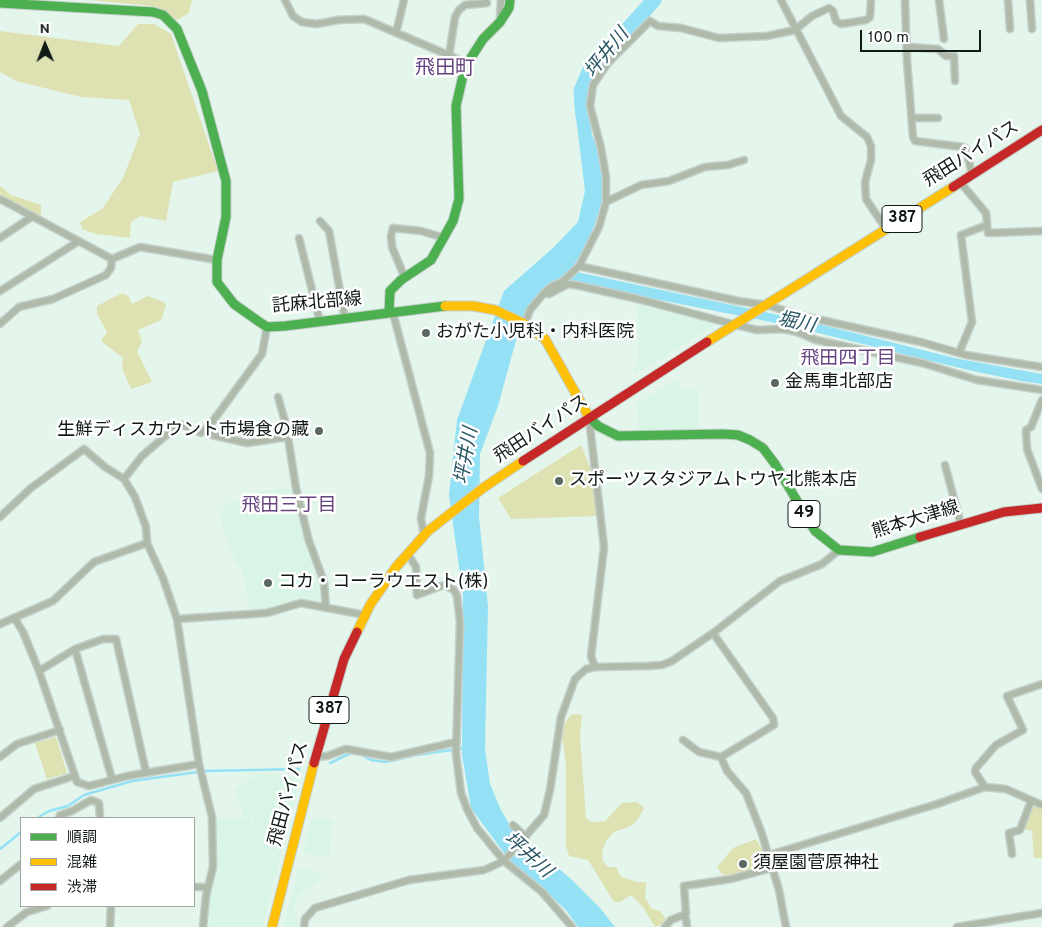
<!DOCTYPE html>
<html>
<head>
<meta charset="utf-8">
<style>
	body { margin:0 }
	#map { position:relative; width:1042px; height:927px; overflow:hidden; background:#e4f5ec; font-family:Overpass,"Noto Sans JP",sans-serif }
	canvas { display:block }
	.legend { position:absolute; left:20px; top:817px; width:175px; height:90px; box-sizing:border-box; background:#fff; border:1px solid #a0a4a2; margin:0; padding:6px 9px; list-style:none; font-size:15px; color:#111b16 }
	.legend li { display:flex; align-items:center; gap:10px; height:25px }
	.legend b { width:25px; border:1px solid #a0a4a2 }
	.north { position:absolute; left:20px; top:20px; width:50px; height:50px; -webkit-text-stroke:4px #fff; paint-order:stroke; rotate:359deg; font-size:14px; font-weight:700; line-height:20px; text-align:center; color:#111b16 }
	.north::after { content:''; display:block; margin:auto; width:18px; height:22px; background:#111b16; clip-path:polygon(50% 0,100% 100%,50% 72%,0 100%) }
	.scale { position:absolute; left:860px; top:30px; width:121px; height:22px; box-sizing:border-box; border:2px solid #111b16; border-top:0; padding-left:6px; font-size:15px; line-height:18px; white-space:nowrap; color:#111b16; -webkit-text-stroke:4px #fff; paint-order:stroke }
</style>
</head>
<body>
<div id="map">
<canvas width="1042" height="927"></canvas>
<ul class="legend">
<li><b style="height:6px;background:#4caf50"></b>順調</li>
<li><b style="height:6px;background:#ffc107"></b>混雑</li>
<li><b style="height:6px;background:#c62828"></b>渋滞</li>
</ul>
<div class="north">N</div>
<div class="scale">100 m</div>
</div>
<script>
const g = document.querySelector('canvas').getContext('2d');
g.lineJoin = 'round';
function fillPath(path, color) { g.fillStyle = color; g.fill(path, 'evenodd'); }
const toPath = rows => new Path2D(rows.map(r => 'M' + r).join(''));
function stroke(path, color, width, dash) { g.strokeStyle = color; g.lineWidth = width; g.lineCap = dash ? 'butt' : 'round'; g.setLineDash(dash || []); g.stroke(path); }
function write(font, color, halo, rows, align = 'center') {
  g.font = font + ' Overpass,"Noto Sans JP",sans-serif'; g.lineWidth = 5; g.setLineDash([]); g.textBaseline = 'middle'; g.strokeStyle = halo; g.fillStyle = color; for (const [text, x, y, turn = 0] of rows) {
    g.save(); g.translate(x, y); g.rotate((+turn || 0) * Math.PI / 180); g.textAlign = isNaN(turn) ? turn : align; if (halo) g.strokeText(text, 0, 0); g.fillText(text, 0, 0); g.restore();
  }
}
fillPath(toPath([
	[637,303,649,306,652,309,689,315,712,322,714,326,636,374,633,370,639,364],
	[678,379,683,389,699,389,698,431,640,432,637,404],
	[293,487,306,542,322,580,324,601,322,604,305,601,266,611,250,611,242,568,236,564,219,514,230,502,254,492],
	[260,772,295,777,295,779,300,781,262,927,208,927,209,895,217,864,216,819,250,818,249,837,266,840,250,836,253,818,268,812,252,817,243,817,235,789],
	[312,817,335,820,332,827,329,857,303,853],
	[299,868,322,874,317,883,302,892,295,901,294,910,299,927,283,927]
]), '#d9f5e6');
fillPath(toPath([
	[89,0,192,0,189,13,177,20,152,6],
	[138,24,154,24,171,34,218,171,173,182,166,221,140,216,131,222,130,238,96,234,82,229,80,222,102,209,123,178,140,134,129,100,81,97,16,81,0,72,0,31,119,46],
	[0,186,11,195,41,205,41,216,6,199,0,193],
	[122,293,128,296,132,304,148,296,164,302,166,306,161,320,138,330,142,342,137,351,152,382,131,389,122,368,123,358,101,341,107,332,97,314,97,306],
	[581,445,590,467,597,516,511,519,498,498],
	[577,714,582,715,580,736,586,818,591,822,605,821,622,803,637,802,644,808,637,821,629,827,614,832,606,841,602,852,603,861,608,867,616,867,621,877,637,882,646,882,645,897,652,909,660,911,666,919,661,925,655,927,643,907,631,895,620,902,614,902,588,860,569,856,566,846,566,766,562,734,565,723,571,715],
	[56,737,67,773,47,779,35,743],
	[1034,806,1042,808,1042,858,1034,858,1032,831,1024,829,1028,813],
	[756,839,765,854,765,866,731,876,722,874,717,867,733,848]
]), '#dee2b2');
fillPath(toPath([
	[586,97,592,135,598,150,602,174,602,202,588,244,573,266,577,272,802,320,959,359,1042,374,1042,384,1021,381,968,370,786,325,559,280,546,286,529,306,517,337,498,406,480,454,479,517,488,606,485,749,490,784,501,810,511,827,572,880,600,908,615,927,578,927,566,910,510,861,471,808,462,755,463,596,449,495,457,420,504,291,554,247,578,222,585,191,574,101]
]), '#94e1f6');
stroke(toPath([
	[330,763,351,753,360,754,371,760,386,762,416,755,466,748],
	[37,818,49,811,68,806,84,795,132,781,205,771,299,769],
	[0,849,21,832]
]), '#94e1f6', 2.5);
stroke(toPath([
	[583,117,581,91,589,72,654,0]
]), '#94e1f6', 15);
const street = toPath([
	[285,0,293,16,302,22,317,24,338,20,364,19,467,63],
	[781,0,841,116,867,137,871,146,871,160,865,182,866,199,886,229],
	[905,0,907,61,913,137,915,141,963,147,966,149,972,174],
	[939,0,944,39],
	[1008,0,1010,29],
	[1030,0,1032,29],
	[500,20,501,0],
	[396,33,404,0],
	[907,47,938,49,946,56,954,56,955,81],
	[449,56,455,17,459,10,465,5,487,3],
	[912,118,938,118],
	[960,182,986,213,988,233,1042,231],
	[0,199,112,259],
	[606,202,606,177,601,148,590,106,593,85,608,63,650,21,658,26,681,28,719,38,767,36,795,30,812,16,829,8,833,11,836,21,841,24,866,20,870,17,871,0],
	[320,221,329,231,345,319],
	[0,238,33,216],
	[299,238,320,322],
	[112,259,140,247,217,260],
	[579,266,738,301,767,305,798,315,921,342,966,355,1042,367],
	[405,278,392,247,391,236,393,228,421,231,445,238],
	[0,291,79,241],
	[544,293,549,294,568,284,580,286,638,299,736,325,757,330,783,329,797,332,816,340,922,363,977,380,1042,390],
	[393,313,430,453,429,476,421,518,424,535],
	[0,324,19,307,53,299,106,275,111,268,112,259],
	[525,324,530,310,544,293,552,286,562,282,579,266,599,227,606,202,641,185,669,181,705,167,728,165,744,160],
	[959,353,972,322,961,235,987,225],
	[278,397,286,425,296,488,309,541,324,582,326,608],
	[1042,400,1031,427,1026,430,1027,449,1042,489],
	[589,418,604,547,593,640,591,656,595,667],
	[204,431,212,435,247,443,288,437],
	[945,465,961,525],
	[124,479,142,456,177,426,183,425,201,433,210,425,262,354,267,327],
	[0,517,31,488,84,449,105,467,124,479,135,497,146,527,147,543,163,578,177,619,199,764,212,817,213,867,206,896,203,927],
	[408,554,416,567,417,595,444,585,454,590,457,596,460,623,456,754,461,793,467,809,477,828,504,861,542,892,572,927],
	[15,619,23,632,39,671,77,782,89,786,127,776,199,764],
	[177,619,267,613,301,603,365,615],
	[0,624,53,601,94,562,147,543],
	[75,649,112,779],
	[39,671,75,649,103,639,116,639,146,772],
	[683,740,699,752,721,757,774,725,773,718,713,633],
	[0,757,17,744,60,730],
	[316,757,327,756,346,749,391,757,456,742],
	[721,757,727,771,746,793,761,831,779,890,786,927],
	[985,787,975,772,976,768,996,745,1023,730,1007,696,1042,684],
	[0,818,34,789,74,776],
	[59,818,60,815,72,811,91,800,99,803,100,818],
	[513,825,526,837],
	[1012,854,1009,833,1020,830,1031,801],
	[769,855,937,804,985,787,1006,789,1042,805],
	[0,881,21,864],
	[194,887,208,887],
	[683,916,686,919,687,927],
	[7,927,27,912,47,906],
	[110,927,111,906],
	[304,927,305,919,315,908,409,880,484,870,504,861,544,815,550,790,561,717,575,679,586,669,595,667,648,666,662,665,672,661,713,633,780,581,822,564,839,550],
	[665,927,671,920,686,914,684,886,731,879,772,868],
	[957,927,1042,913]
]);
const fast = toPath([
	[0,3,153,12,163,15,177,29,202,91,226,181,226,217,217,260,217,282,234,304,258,321,267,327,285,326,445,306],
	[389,313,390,291,401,280,431,260,453,221,459,199,456,106,465,67,483,39,500,22,509,8,510,0],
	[589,417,598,426,618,436,723,434,738,435,750,440,763,448,775,464,815,531,839,550,872,552,920,537]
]);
const slow = toPath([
	[445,306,473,306,495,310,523,323,545,339,589,417],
	[707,342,953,187],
	[357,632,370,605,396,567,428,531,483,488,523,461],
	[272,927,314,763]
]);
const jam = toPath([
	[953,187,1042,130],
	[523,461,707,342],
	[920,537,1004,512,1042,508],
	[314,763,344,659,357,632]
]);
stroke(street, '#c4d0ca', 9);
stroke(fast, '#c4d0ca', 11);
stroke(slow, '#c4d0ca', 11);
stroke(jam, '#c4d0ca', 11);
stroke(street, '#afbaab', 6);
stroke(fast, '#4caf50', 9);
stroke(slow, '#ffc107', 9);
stroke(jam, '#c62828', 9);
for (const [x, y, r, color] of [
	[426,333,5,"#5b6761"],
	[775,383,5,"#5b6761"],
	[319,431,5,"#5b6761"],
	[559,481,5,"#5b6761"],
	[268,583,5,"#5b6761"],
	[743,864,5,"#5b6761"]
]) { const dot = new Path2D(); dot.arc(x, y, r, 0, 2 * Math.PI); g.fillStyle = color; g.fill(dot); stroke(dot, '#fff', 2); }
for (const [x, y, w] of [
	[902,219,40],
	[804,514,32],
	[329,710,40]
]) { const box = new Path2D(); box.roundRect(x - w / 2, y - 13.5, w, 27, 4); g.fillStyle = '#fff'; g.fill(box); stroke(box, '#111b16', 1); }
write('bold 16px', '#111b16', null, [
	["387",902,219],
	["49",804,514],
	["387",329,710]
]);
write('18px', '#111b16', '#fff', [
	["飛田バイパス",972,155,-32],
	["託麻北部線",317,304,-5],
	["飛田バイパス",542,430,-33],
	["熊本大津線",916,521,-17],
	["飛田バイパス",290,794,-75]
]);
write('18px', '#111b16', '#fff', [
	["おがた小児科・内科医院",436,333],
	["金馬車北部店",785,383],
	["生鮮ディスカウント市場食の藏",309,431,"right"],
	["スポーツスタジアムトウヤ北熊本店",569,481],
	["コカ・コーラウエスト(株)",278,583],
	["須屋園菅原神社",753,864]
], 'left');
write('italic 19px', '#285563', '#fff', [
	["坪井川",608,54,-51],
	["堀川",796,324,12],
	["坪井川",468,456,-80],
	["坪井川",527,856,42]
]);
write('19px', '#674580', '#fff', [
	["飛田四丁目",848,360],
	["飛田三丁目",289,507]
]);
write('20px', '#674580', '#fff', [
	["飛田町",445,70]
]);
</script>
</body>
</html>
